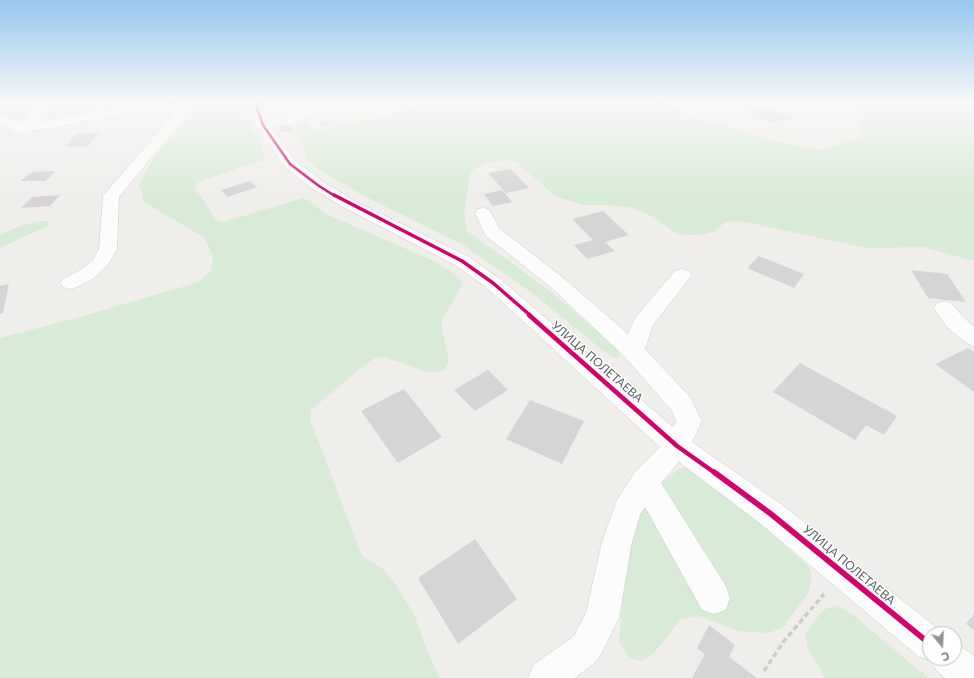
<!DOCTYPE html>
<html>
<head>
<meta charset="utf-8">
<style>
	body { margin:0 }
	#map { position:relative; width:974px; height:678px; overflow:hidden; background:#efeeea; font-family:Lato,sans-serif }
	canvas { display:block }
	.north { position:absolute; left:922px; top:626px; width:40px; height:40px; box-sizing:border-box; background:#fff; border:1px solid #bfc1c3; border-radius:50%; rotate:162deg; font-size:11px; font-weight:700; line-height:16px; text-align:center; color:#5f6368 }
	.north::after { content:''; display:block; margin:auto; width:14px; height:18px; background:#919496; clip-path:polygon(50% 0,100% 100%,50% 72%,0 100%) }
</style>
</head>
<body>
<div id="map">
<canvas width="974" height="678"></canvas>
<div class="north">С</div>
</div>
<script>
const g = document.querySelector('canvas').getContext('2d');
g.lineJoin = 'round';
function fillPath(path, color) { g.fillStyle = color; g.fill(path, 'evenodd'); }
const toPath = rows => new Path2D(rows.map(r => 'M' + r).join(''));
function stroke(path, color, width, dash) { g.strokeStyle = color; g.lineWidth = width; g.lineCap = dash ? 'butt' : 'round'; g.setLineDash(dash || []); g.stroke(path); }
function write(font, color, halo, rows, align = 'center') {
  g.font = font + ' Lato,sans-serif'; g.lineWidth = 3; g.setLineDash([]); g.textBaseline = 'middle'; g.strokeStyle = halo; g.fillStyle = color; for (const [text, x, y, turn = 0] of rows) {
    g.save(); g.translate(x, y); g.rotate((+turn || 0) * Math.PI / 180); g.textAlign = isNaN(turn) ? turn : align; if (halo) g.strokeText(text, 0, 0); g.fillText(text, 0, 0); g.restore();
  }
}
fillPath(toPath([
	[0,103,35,103,29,116,26,119,19,121,0,117],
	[52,103,155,103,52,120,47,120,45,116],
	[199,103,242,103,265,156,262,160,196,183,195,188,216,220,223,222,303,198,308,200,326,214,438,263,455,274,462,281,460,289,442,320,442,328,449,362,445,369,437,373,424,371,385,357,375,358,362,367,311,410,310,419,362,556,384,570,395,584,414,614,427,650,440,678,0,678,0,338,80,317,199,282,211,270,213,257,205,238,144,202,139,184,153,159],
	[434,103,660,103,663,106,718,125,788,144,824,150,862,136,861,115,844,103,974,103,974,261,923,247,867,248,740,221,725,222,715,231,702,235,683,235,672,231,654,217,633,208,609,205,583,205,555,196,516,162,508,160,491,162,477,167,470,174,464,214,467,231,550,291,610,342,618,350,620,356,615,358,611,357,532,293,462,244,372,200,317,169,308,160,293,122,303,119,311,130,316,131],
	[40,221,48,221,49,225,0,248,0,235,20,226],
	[689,467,710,477,809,567,812,578,808,593,783,628,768,633,738,631,699,616,681,619,654,653,642,661,630,658,619,642,627,551,642,509,659,484,679,469],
	[837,605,852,614,928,678,825,678,808,649,805,634,823,610]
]), '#d8ebd6');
fillPath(toPath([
	[766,106,793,118,772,123,746,111],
	[327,120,331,125,323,126,319,122],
	[290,125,293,131,282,132,280,127],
	[99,133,88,146,65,147,76,134],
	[511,169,529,188,506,193,488,173],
	[56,171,45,181,20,181,32,172],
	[250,181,257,187,228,197,221,190],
	[502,190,512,202,493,206,484,194],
	[60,195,50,206,21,208,32,197],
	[603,211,629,235,605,242,615,251,587,259,574,245,593,240,572,219],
	[759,256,804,274,794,288,747,268],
	[911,270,947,274,966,302,928,298],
	[9,284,3,313,0,314,0,286],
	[968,348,974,352,974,392,935,364],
	[800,363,897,416,884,435,866,425,855,440,773,392],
	[488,370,508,390,475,411,454,390],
	[404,389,442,437,398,463,361,411],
	[530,400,584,421,562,464,506,439],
	[475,539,517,599,458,644,418,578],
	[974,614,974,630,966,624],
	[709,625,735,645,729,657,757,678,692,678,705,654,697,648]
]), '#d6d5d3');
const minor = toPath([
	[35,103,47,103,38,122,145,103,172,103,170,106,166,107,18,134,13,133,11,130,13,128,0,124,0,116,25,123,35,103],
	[183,103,196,103,119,197,117,249,109,263,94,278,77,287,70,289,63,287,60,283,63,279,80,270,93,260,99,249,103,196,183,103],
	[249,103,261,103,268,120,291,116,320,103,337,103,335,106,299,122,271,127,295,161,325,183,355,201,469,257,500,279,673,427,676,421,672,411,625,357,553,289,485,235,475,213,477,209,483,208,489,209,499,228,567,281,628,334,635,318,675,271,682,269,689,271,692,275,653,325,645,349,691,398,694,405,702,421,692,442,781,504,942,632,943,634,930,634,930,658,954,658,954,643,960,646,974,656,974,678,945,678,936,670,932,661,918,656,761,524,679,462,661,483,726,586,730,598,726,610,714,614,702,610,645,507,640,515,632,542,619,618,598,660,575,678,528,678,533,665,574,636,586,613,602,542,617,500,635,472,660,447,486,287,455,265,343,207,313,189,285,167,256,125,249,103],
	[944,301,951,303,963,317,974,326,974,346,966,343,947,327,937,313,934,308,937,303,944,301]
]);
stroke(minor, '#cbcccc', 1);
stroke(toPath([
	[764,671,784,641,824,594]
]), '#cacfcc', 3.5, [5.5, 3]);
fillPath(minor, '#fdfcfc');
stroke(toPath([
	[255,103,263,125,290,164,319,186,335,196]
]), '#d6006c', 2.5);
stroke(toPath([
	[334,195,462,261,493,283,531,316]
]), '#d6006c', 3.5);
stroke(toPath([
	[529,315,677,446,715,473]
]), '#d6006c', 4.5);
stroke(toPath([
	[714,472,771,514,930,644]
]), '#d6006c', 5.5);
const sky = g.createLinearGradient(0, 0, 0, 198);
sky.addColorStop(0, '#97c6ef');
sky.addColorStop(0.52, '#f8f7f6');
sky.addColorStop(1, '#f8f7f600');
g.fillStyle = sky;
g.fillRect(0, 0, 974, 198);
write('12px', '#5f6368', '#fff', [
	["УЛИЦА ПОЛЕТАЕВА",597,362,41],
	["УЛИЦА ПОЛЕТАЕВА",849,565,40]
]);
</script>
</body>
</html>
